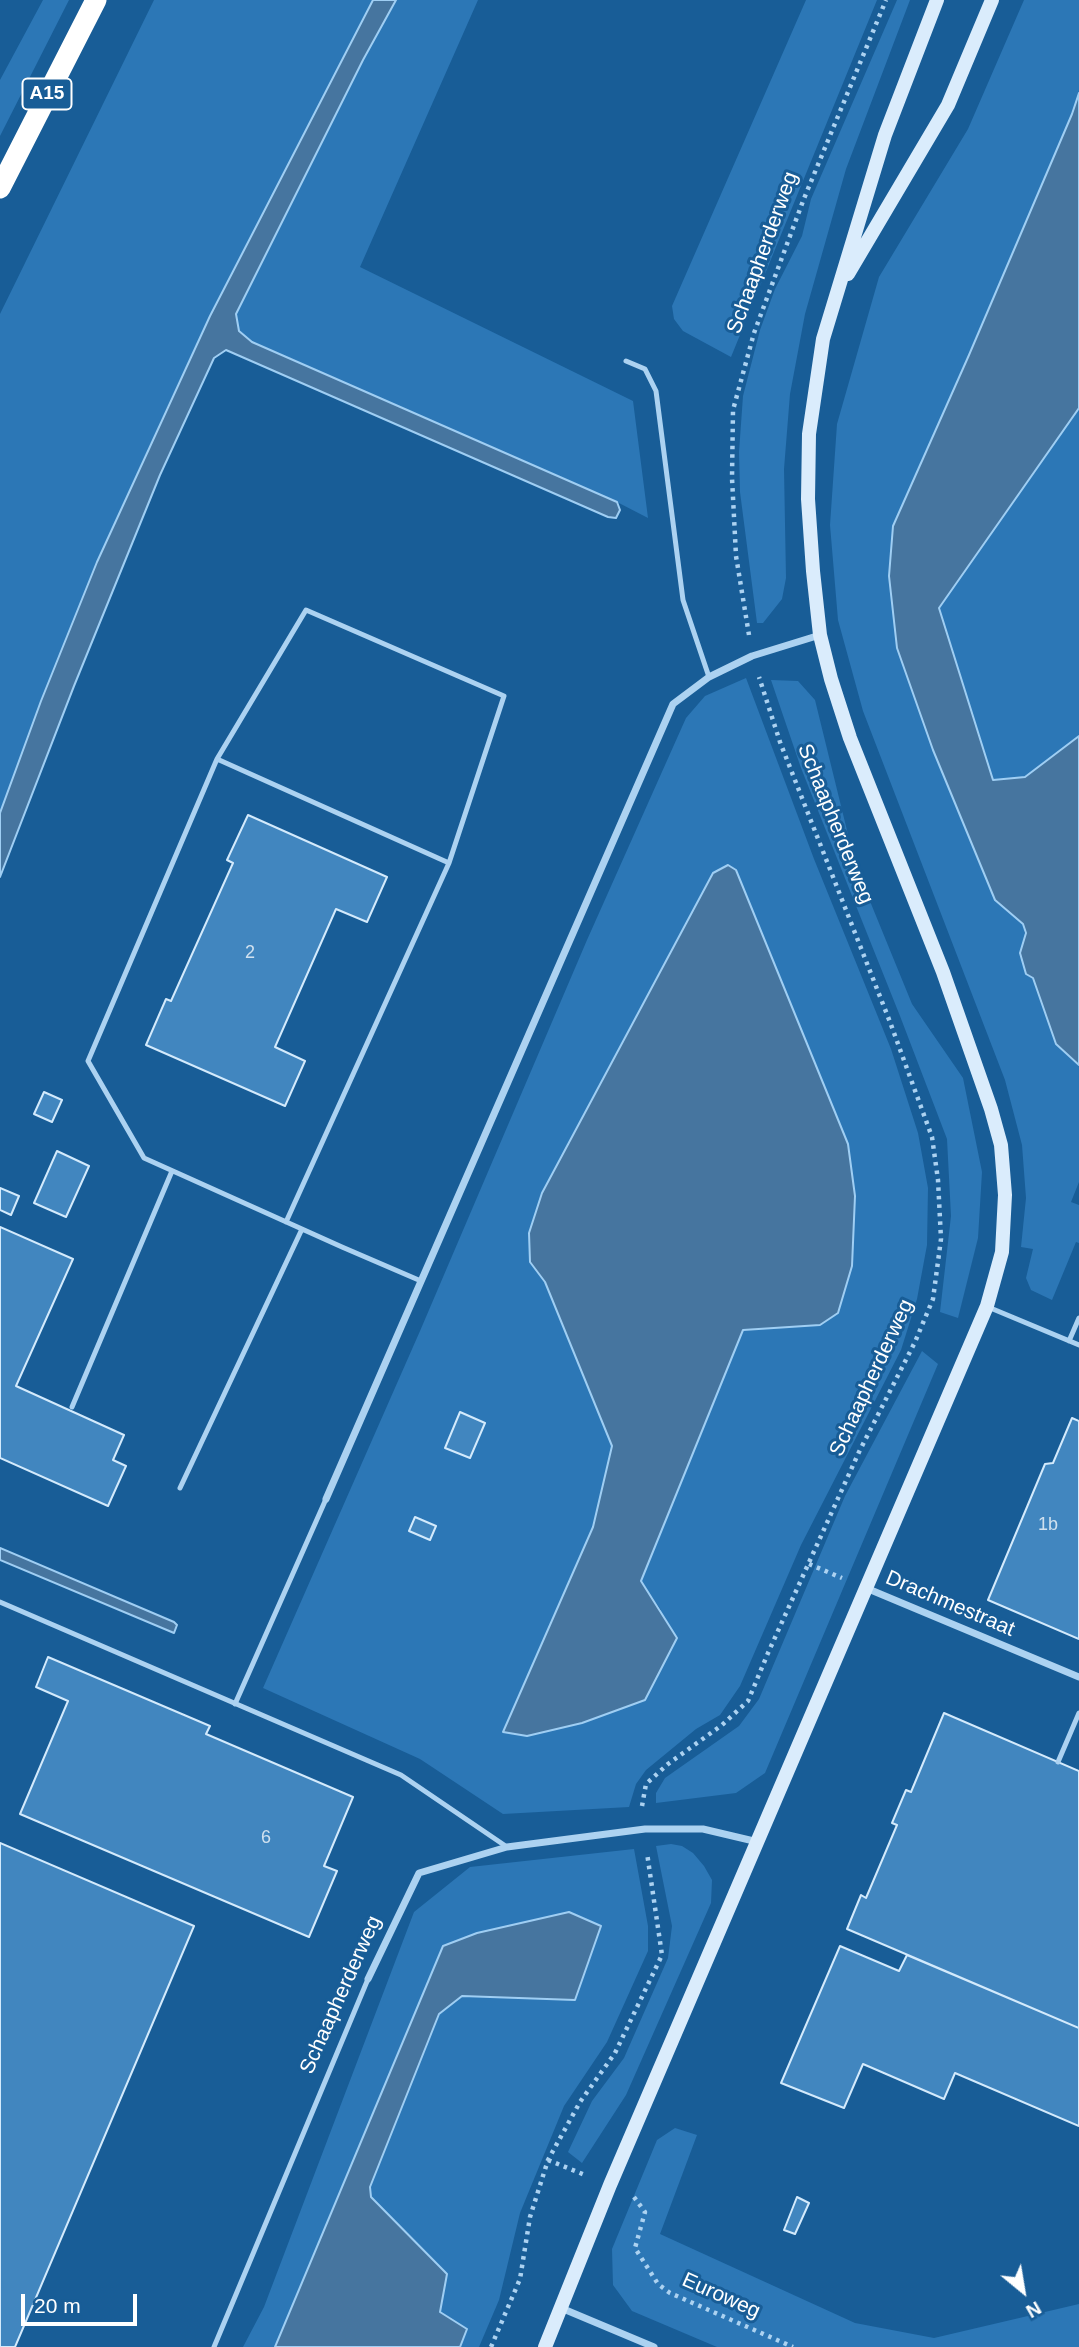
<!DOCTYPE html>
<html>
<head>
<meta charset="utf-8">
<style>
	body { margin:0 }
	#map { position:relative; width:1079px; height:2347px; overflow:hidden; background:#185d97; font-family:Arial,sans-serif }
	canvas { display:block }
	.north { position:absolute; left:988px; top:2256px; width:70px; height:70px; -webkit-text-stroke:5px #185d97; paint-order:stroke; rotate:150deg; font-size:19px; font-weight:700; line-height:28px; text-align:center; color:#fff }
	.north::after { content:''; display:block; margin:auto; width:24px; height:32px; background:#fff; clip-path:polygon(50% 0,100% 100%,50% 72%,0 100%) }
	.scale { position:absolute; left:21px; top:2294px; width:116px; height:32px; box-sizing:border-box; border:4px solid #fff; border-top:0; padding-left:9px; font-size:21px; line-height:24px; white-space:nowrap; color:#fff; -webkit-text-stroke:5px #185d97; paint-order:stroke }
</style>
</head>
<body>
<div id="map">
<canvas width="1079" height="2347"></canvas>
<div class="north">N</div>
<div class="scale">20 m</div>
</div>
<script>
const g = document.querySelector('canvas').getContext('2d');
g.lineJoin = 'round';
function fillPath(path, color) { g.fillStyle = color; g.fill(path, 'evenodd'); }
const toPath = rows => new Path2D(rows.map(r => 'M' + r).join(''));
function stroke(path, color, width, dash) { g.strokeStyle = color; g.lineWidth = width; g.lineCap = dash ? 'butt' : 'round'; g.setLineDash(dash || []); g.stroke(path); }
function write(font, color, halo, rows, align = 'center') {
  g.font = font + ' Arial,sans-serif'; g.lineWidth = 6; g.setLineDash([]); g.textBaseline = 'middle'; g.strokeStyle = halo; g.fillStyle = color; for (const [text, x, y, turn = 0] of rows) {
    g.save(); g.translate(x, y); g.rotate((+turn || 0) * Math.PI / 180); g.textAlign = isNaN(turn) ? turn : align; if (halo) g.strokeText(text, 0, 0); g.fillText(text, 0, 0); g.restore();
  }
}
fillPath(toPath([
	[43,0,69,0,0,136,0,80],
	[154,0,373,0,210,316,169,403,97,562,41,701,0,813,0,314],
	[396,0,478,0,360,267,633,401,648,518,617,502,252,342,239,331,235,314,363,60],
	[806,0,877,0,731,357,683,331,674,319,672,306],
	[897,0,910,0,846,169,805,314,790,394,784,469,786,578,782,599,763,623,757,623,740,492,739,452,743,396,760,330,775,289,802,236,811,199],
	[1024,0,1079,0,1079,93,1072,114,969,355,893,526,889,576,897,648,933,750,995,900,1023,924,1033,978,1056,1044,1079,1065,1079,1182,1071,1202,1079,1205,1079,1243,1076,1242,1052,1300,1031,1290,1026,1278,1033,1249,1021,1247,1026,1198,1022,1145,1005,1080,863,711,838,620,830,525,837,424,879,277,968,129],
	[1079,408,1079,736,1025,777,993,781,939,608],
	[746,678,814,859,891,1049,918,1133,928,1188,927,1245,917,1299,901,1350,801,1545,740,1686,720,1715,696,1729,646,1770,636,1784,629,1807,503,1814,420,1759,263,1688,420,1331,587,940,686,718,705,696],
	[728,865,736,870,848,1144,820,1325,743,1330,641,1581,661,1610,504,1732,593,1527,612,1446,545,1282,530,1262],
	[771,680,798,681,815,700,856,867,912,1004,963,1078,982,1172,978,1238,958,1318,940,1312,951,1216,947,1139,900,1016,801,768],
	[922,1351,938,1364,765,1773,736,1793,656,1803,656,1793,665,1778,739,1726,759,1699,845,1496],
	[671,1844,682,1846,693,1853,704,1866,712,1880,711,1903,626,2095,582,2163,568,2152,592,2101,624,2058,668,1958,672,1926,656,1846],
	[634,1849,648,1926,648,1951,607,2042,564,2106,520,2213,499,2300,479,2347,460,2347,467,2329,440,2312,447,2274,371,2197,370,2187,439,2014,461,1996,575,2000,601,1926,443,1946,277,2344,275,2347,243,2347,264,2307,414,1912,470,1867],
	[675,2128,697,2135,660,2234,855,2323,934,2338,1079,2304,1079,2347,717,2347,632,2311,613,2285,612,2249,657,2140]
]), '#2c77b6');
const water = toPath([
	[373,0,396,0,363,60,236,314,239,331,252,342,617,502,620,510,616,518,608,517,226,350,214,358,160,475,74,686,0,877,0,813,41,701,97,562,210,316,373,0],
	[1079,93,1079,408,939,608,993,780,1025,777,1079,736,1079,1065,1056,1044,1033,978,1026,974,1020,953,1026,933,1023,924,995,900,933,750,897,648,889,576,893,526,969,355,1072,114,1079,93],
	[728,865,736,870,848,1144,855,1196,852,1266,838,1313,820,1325,743,1330,641,1581,677,1638,645,1700,582,1723,527,1736,503,1732,593,1527,612,1446,545,1282,530,1262,529,1233,542,1193,713,873,728,865],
	[0,1548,174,1622,177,1625,174,1633,0,1560,0,1548],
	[569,1912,601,1926,575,2000,462,1996,439,2014,370,2187,371,2197,447,2274,440,2312,467,2329,460,2347,275,2347,443,1946,477,1933,569,1912]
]);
fillPath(water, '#46759f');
stroke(water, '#9fcef3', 2);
const building = toPath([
	[248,815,387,877,367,922,336,909,275,1047,305,1061,285,1106,146,1045,166,999,171,1001,233,863,227,860,248,815],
	[44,1092,62,1100,52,1122,34,1114,44,1092],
	[57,1151,89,1166,66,1217,34,1203,57,1151],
	[0,1188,19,1196,11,1215,0,1210,0,1188],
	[0,1227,73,1259,16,1386,124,1435,113,1460,126,1466,108,1506,0,1458,0,1227],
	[460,1412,485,1423,470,1458,445,1448,460,1412],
	[1072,1418,1079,1421,1079,1639,988,1600,1045,1464,1053,1463,1072,1418],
	[415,1517,436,1526,430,1540,409,1531,415,1517],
	[48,1657,210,1726,206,1734,353,1797,324,1866,337,1871,309,1937,20,1814,68,1701,36,1687,48,1657],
	[944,1713,1079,1771,1079,2028,847,1929,861,1895,866,1898,897,1825,892,1823,906,1790,911,1792,944,1713],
	[0,1843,194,1926,15,2347,0,2347,0,1843],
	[840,1946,899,1971,907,1955,1079,2028,1079,2126,955,2073,944,2099,863,2064,844,2108,781,2083,840,1946],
	[797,2197,809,2203,795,2234,784,2230,797,2197]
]);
fillPath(building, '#4186bf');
stroke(building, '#d3eafc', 2);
stroke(toPath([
	[749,635,736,556,732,478,733,410,754,333,803,201,886,0],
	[809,1564,842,1578],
	[642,1806,646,1784,668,1764,722,1725,748,1701,768,1653,859,1452,915,1342,933,1299,941,1239,938,1180,932,1137,890,1022,780,742,759,677],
	[548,2160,585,2175],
	[634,2197,645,2212,635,2248,658,2284,670,2293,793,2347],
	[491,2347,520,2279,530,2217,548,2160,580,2102,615,2053,662,1955,647,1853]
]), '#acd2f1', 4.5, [3.5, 5]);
stroke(toPath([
	[626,361,645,369,656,391,683,600,709,677],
	[217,759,306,610,504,696,449,863],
	[286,1222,449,863,217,759,88,1061,144,1158,342,1247,421,1281],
	[988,1307,1079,1345],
	[1069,1341,1079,1318],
	[72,1407,172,1171],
	[180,1488,302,1229],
	[0,1602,401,1775,507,1847],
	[235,1704,326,1499],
	[1058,1762,1079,1713],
	[214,2347,368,1979]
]), '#acd2f1', 5);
stroke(toPath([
	[326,1499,673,704,709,677,752,656,820,635],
	[866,1588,1079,1677],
	[368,1979,419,1873,507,1847,645,1829,703,1829,758,1842],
	[561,2308,654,2347]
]), '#acd2f1', 7);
stroke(toPath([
	[848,274,948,105,992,0],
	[545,2347,610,2185,987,1306,1002,1252,1005,1195,1001,1145,991,1109,943,972,850,738,831,679,820,635,813,571,808,499,809,434,823,339,885,135,937,0]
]), '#daecfc', 14);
stroke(toPath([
	[0,188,96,0]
]), '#fff', 21);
write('18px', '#d0e1ef', null, [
	["2",250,953],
	["1b",1048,1525],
	["6",266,1838]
]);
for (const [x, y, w] of [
	[47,94,49]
]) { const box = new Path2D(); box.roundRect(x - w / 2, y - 15.5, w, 31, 5); g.fillStyle = '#185d97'; g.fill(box); stroke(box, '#fff', 2); }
write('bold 19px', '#fff', null, [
	["A15",47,94]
]);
write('21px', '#fff', '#185d97', [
	["Schaapherderweg",763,253,-70],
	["Schaapherderweg",835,824,68],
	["Schaapherderweg",872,1378,-65],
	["Drachmestraat",950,1604,23],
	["Schaapherderweg",341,1995,-66],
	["Euroweg",721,2296,24]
]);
</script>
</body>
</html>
